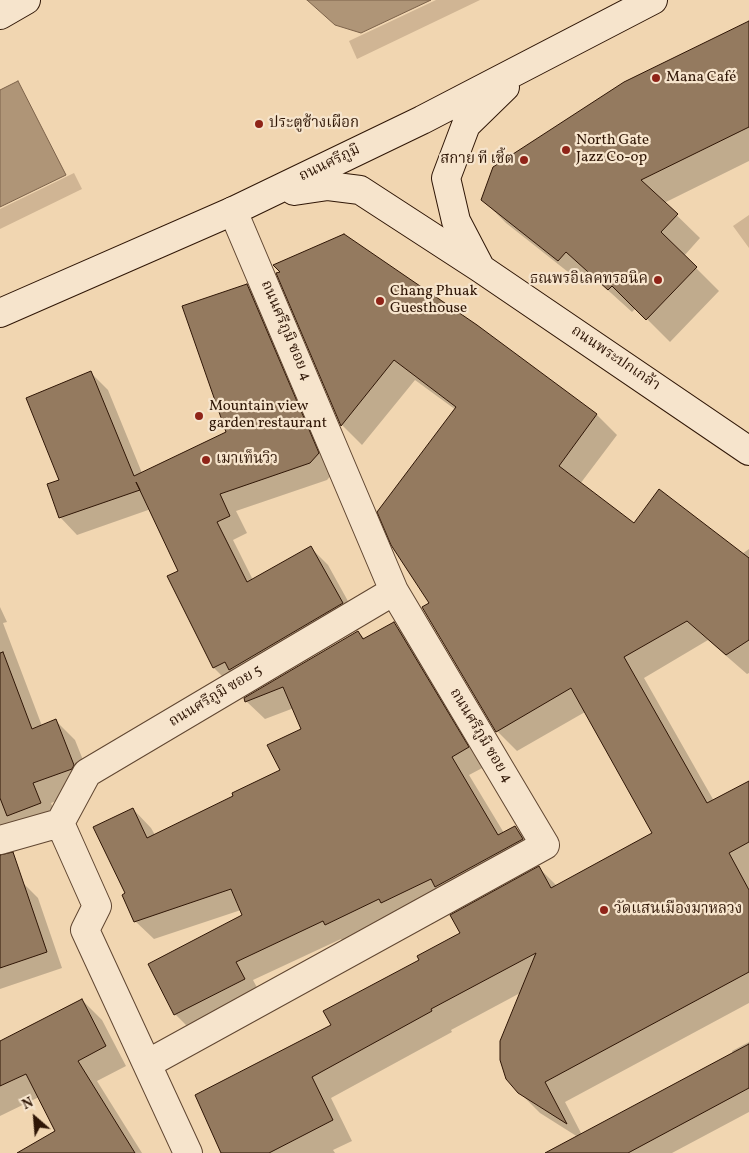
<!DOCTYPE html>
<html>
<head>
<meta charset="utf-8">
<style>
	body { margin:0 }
	#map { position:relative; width:749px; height:1153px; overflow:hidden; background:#f1d6b1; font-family:Vollkorn,serif }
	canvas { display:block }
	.north { position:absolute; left:10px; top:1093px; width:50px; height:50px; -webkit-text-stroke:4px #f6e4cc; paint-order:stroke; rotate:333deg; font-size:14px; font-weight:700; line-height:20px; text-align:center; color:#2f1606 }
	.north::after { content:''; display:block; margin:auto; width:18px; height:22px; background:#2f1606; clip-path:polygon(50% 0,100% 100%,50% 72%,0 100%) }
</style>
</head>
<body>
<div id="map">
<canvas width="749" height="1153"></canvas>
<div class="north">N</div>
</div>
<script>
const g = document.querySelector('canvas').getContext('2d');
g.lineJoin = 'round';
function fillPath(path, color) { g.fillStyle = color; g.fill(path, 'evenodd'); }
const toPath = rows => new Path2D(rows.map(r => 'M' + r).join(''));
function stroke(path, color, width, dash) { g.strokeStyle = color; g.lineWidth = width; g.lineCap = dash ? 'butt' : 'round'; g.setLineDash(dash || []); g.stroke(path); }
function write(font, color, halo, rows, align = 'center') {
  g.font = font + ' Vollkorn,"Noto Serif Thai",serif'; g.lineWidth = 4.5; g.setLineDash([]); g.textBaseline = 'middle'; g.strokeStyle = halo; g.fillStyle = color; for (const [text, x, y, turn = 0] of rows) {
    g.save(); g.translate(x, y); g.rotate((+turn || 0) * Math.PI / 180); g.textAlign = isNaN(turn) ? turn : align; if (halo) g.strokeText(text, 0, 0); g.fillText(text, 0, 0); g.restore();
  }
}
fillPath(toPath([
	[436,0,480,0,357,59,349,41],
	[74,173,82,189,0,229,0,209],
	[749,215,749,248,733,226]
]), '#d0b594');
const water = toPath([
	[307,0,431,0,361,33,335,25,307,0],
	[18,81,66,175,0,207,0,90,18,81]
]);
fillPath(water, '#af9577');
stroke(water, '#7c624a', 1);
fillPath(toPath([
	[749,22,749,161,664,203,700,238,684,256,719,291,670,342,636,308,632,312,590,274,582,283,506,223,483,200],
	[278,274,476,326,597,415,617,435,580,484,634,525,742,554,749,549,749,673,747,674,708,640,644,678,714,801,749,782,749,1003,565,1102,582,1135,733,1053,732,1051,749,1042,749,1112,672,1153,559,1153,578,1137,540,1113,519,1092,522,992,451,1030,452,1032,331,1098,352,1141,333,1150,335,1153,222,1153,333,1026,420,960,462,933,539,868,557,886,654,834,585,712,517,751,497,731,431,604,456,410,415,380,362,445,342,425],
	[246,285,264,302,335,471,327,480,236,511,247,533,233,540,253,580,311,548,328,565,359,621,231,685,214,668,169,576,180,571,151,509,77,535,60,517,61,481,91,373,108,390,142,473,228,433],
	[0,607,7,622,3,623,42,726,56,721,75,740,93,785,91,788,51,803,59,822,0,847],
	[394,624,412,642,486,766,469,775,504,833,515,827,533,845,344,943,341,939,253,980,262,997,193,1032,175,1014,244,916,241,910,154,939,135,921,127,894,133,809,151,828,155,835,235,796,282,771,303,729,294,708,265,719,246,701,358,632,365,639],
	[22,882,38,898,62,968,0,989,0,890],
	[82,1000,102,1020,126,1066,97,1081,142,1153,20,1153,57,1132,39,1097,0,1116,0,1043]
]), '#0003');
const building = toPath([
	[749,21,749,127,641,180,678,214,661,232,697,267,646,320,612,286,608,290,566,252,558,261,481,200,493,167,624,82,749,21],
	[344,234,477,325,597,414,559,466,634,523,659,489,749,558,749,640,726,655,687,621,624,657,707,803,749,781,749,842,729,853,749,890,749,972,545,1082,567,1124,518,1093,506,1079,500,1060,500,1041,536,953,431,1009,432,1011,312,1077,333,1120,269,1153,221,1153,195,1095,331,1025,323,1011,419,960,417,956,460,933,450,915,539,866,551,888,652,833,571,688,496,732,422,607,429,603,391,545,377,512,456,407,394,360,341,426,276,273,280,272,273,265,344,234],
	[247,284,319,453,310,463,220,494,230,516,217,522,247,582,311,546,343,603,229,670,225,662,213,668,167,576,178,571,136,482,140,490,59,518,47,484,59,480,26,398,91,371,134,476,226,432,182,306,247,284],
	[394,622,469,747,452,757,498,835,515,826,523,839,435,887,431,879,381,903,379,899,325,925,323,921,236,962,245,979,174,1015,148,964,242,915,231,889,134,922,122,895,125,893,93,827,133,808,147,838,233,796,232,793,280,770,267,745,301,729,283,687,245,702,244,698,358,631,363,639,394,622],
	[3,652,32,729,56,719,74,765,72,769,33,783,41,803,7,816,0,798,0,653,3,652],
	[13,852,47,952,0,968,0,855,13,852],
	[82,999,106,1046,78,1061,135,1153,17,1153,55,1131,26,1074,0,1086,0,1041,82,999],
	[749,1044,749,1088,628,1153,545,1153,749,1044]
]);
fillPath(building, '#947a5f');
stroke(building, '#2f1606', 1);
const street = toPath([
	[60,823,97,906,85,930,188,1153],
	[0,840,60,823,87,773,394,591],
	[147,1064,545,845,394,591,233,211]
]);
const secondary = toPath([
	[0,15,26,0],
	[294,191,328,186,360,190,480,268,749,451],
	[480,267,456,221,446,178,466,125,505,87],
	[0,313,233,211,422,120,653,0]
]);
stroke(street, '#604631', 30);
stroke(secondary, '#2f1606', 30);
stroke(street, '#f6e4cc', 28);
stroke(secondary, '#f6e4cc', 28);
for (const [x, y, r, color] of [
	[656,78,5,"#8f2418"],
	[259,124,5,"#8f2418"],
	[566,150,5,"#8f2418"],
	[524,160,5,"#8f2418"],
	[658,280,5,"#8f2418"],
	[380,301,5,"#8f2418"],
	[199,416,5,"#8f2418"],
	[206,460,5,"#8f2418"],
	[604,910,5,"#8f2418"]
]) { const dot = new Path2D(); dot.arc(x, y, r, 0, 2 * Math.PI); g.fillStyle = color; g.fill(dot); stroke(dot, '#f6e4cc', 2); }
write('15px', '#2f1606', '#f6e4cc', [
	["Mana Café",666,78],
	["ประตูช้างเผือก",269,124],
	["North Gate",576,141],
	["Jazz Co-op",576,158],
	["สกาย ที เชิ้ต",514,160,"right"],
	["ธณพรอิเลคทรอนิค",648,280,"right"],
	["Chang Phuak",390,292],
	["Guesthouse",390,309],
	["Mountain view",209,407],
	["garden restaurant",209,424],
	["เมาเท็นวิว",216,460],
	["วัดแสนเมืองมาหลวง",614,910]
], 'left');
write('15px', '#2f1606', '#f6e4cc', [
	["ถนนศรีภูมิ",330,164,-26],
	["ถนนศรีภูมิ ซอย 4",285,331,67],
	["ถนนพระปกเกล้า",615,359,34],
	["ถนนศรีภูมิ ซอย 5",216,697,-31],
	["ถนนศรีภูมิ ซอย 4",480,736,59]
]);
</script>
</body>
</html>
